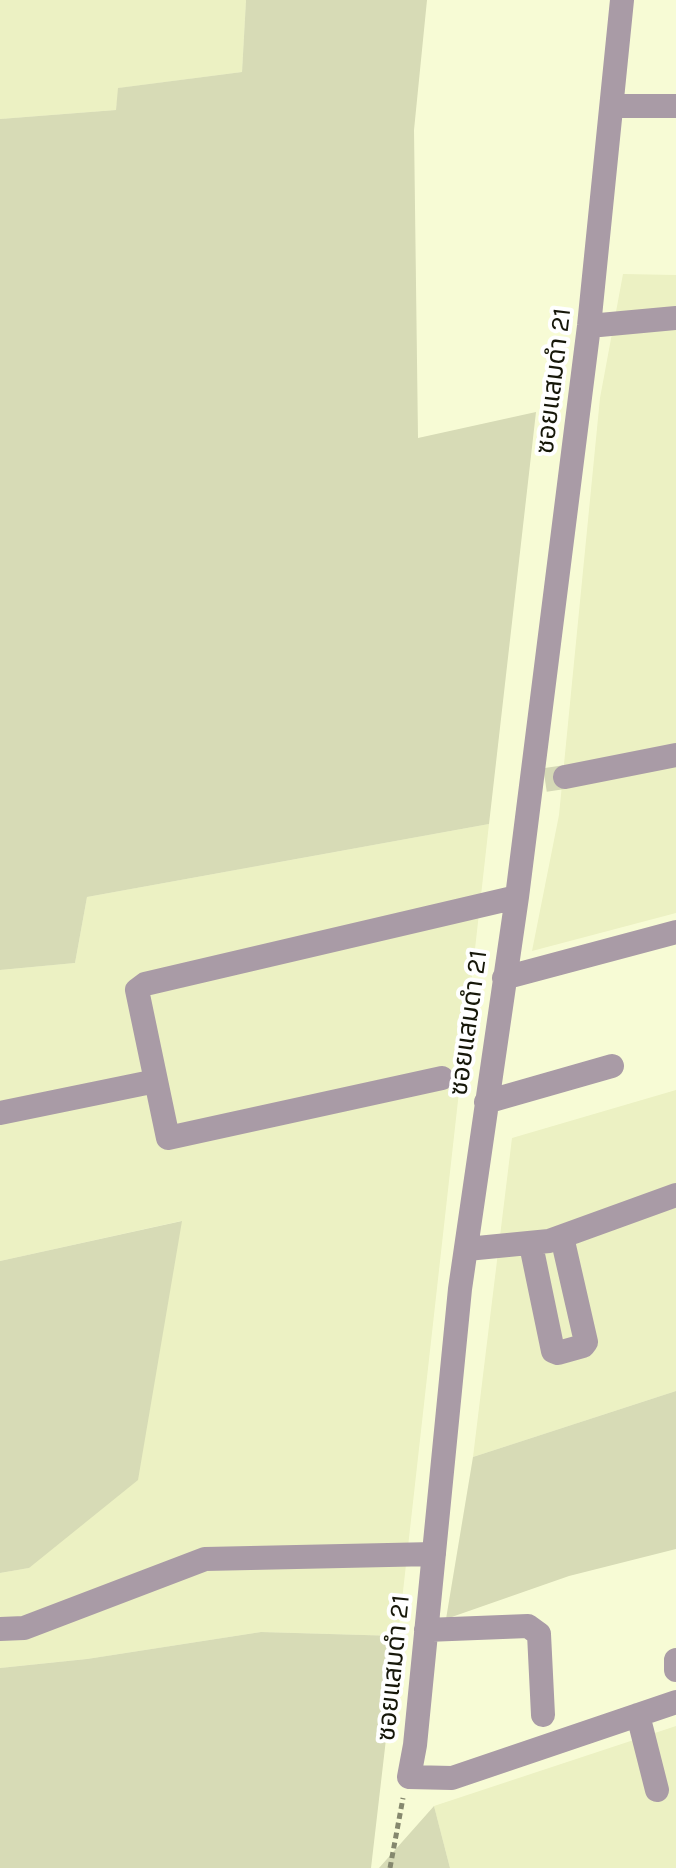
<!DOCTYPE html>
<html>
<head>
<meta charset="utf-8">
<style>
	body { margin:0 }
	canvas { display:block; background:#f7fbd5 }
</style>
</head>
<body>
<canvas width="676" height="1868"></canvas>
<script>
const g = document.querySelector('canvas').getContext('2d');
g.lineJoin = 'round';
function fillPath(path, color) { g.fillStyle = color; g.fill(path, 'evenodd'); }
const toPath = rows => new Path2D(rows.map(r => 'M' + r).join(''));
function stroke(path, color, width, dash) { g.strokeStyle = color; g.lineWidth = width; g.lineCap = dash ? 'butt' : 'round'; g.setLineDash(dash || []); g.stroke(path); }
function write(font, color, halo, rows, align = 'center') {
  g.font = font + ' Karla,"Noto Sans Thai",sans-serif'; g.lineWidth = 8; g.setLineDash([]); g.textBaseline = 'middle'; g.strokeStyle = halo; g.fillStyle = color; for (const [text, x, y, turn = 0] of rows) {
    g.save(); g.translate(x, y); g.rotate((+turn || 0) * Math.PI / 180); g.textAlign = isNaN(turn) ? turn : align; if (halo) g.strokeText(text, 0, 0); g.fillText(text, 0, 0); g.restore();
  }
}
fillPath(toPath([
	[0,0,246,0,242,72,119,88,116,110,0,119],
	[623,274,676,275,676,913,532,951,559,815,600,398],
	[489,824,398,1636,261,1632,87,1659,0,1668,0,1573,29,1568,181,1221,0,1261,0,970,75,963,87,897],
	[676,1090,676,1391,473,1457,512,1138],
	[676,1726,676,1868,450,1868,434,1806]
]), '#ecf1c3');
fillPath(toPath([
	[246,0,427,0,414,130,418,438,536,412,489,824,87,897,75,963,0,970,0,119,116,110,118,88,242,72],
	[182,1221,138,1480,29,1568,0,1573,0,1261],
	[676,1391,676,1549,569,1576,446,1619,473,1457],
	[261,1632,398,1636,371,1868,0,1868,0,1668,87,1659],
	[434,1806,450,1868,379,1868]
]), '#d7dbb6');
stroke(toPath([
	[545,780,565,777]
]), '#d5d9b6', 24, [24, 12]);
stroke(toPath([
	[390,1868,403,1798]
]), '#85886e', 5, [6, 4]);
stroke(toPath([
	[622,0,589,326,517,897,460,1289,415,1745,409,1777,452,1778,676,1702],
	[613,106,676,106],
	[589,326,676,318],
	[565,777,676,755],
	[504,978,676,932],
	[442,1078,168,1138,137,990,145,984,517,897],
	[486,1102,612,1066],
	[0,1113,156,1081],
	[531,1245,553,1351,558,1353,583,1346,586,1342,562,1237],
	[467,1249,549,1241,676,1195],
	[0,1629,24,1628,205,1559,434,1554],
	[426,1630,528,1626,539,1634,543,1715],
	[676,1660,676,1670],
	[638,1715,657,1790]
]), '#a99ba6', 24);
write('26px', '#161709', '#fff', [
	["ซอยแสมดำ 21",554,381,-83],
	["ซอยแสมดำ 21",469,1023,-82],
	["ซอยแสมดำ 21",394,1668,-84]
]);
</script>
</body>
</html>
